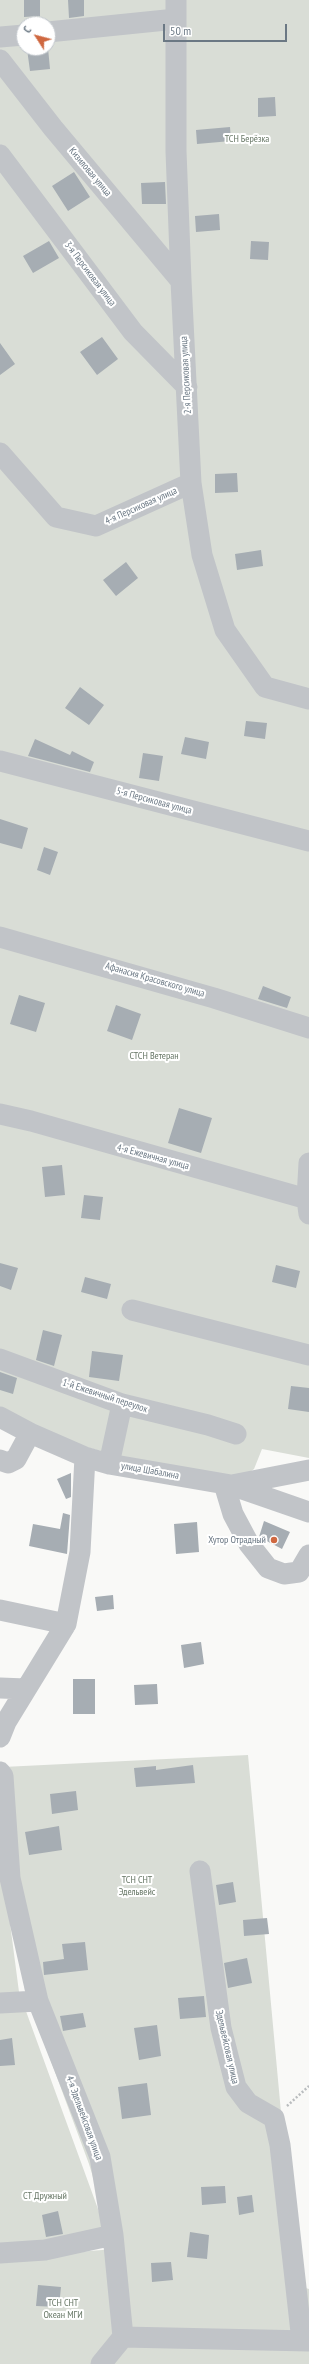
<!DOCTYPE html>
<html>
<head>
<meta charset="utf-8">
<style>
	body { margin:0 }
	#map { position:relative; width:309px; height:2364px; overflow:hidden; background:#f9f9f7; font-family:"PT Sans Narrow",sans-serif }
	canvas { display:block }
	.north { position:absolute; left:16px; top:16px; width:40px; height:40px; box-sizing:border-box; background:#fff; border:1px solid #c4c9ce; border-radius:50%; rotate:306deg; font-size:11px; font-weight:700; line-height:16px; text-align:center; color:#6b7884 }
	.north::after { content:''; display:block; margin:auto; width:14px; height:18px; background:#cf6840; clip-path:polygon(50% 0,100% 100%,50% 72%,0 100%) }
	.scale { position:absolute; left:163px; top:24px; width:124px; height:18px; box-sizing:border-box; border:2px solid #6b7884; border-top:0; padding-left:5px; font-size:12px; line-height:14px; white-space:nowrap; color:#6b7884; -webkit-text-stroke:3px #fff; paint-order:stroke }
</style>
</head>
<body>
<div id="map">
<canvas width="309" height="2364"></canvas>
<div class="north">С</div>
<div class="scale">50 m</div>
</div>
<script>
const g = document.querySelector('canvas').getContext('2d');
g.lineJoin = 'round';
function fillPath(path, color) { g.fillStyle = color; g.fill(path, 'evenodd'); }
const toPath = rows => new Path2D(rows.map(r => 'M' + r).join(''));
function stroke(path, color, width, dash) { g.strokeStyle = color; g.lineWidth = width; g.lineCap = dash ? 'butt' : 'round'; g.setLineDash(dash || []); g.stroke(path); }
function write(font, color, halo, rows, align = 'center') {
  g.font = font + ' "PT Sans Narrow",sans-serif'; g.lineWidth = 4; g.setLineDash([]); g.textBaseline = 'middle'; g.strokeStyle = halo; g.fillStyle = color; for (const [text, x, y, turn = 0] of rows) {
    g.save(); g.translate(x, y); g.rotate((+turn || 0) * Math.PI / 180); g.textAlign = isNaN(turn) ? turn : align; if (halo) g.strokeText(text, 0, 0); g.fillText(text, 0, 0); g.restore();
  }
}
fillPath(toPath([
	[0,0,309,0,309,1458,262,1449,254,1469,228,1488,0,1422],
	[24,24,48,24,48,48,24,48],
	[248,1755,282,2123,290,2283,309,2289,309,2364,0,2364,0,2258,115,2249,89,2164,25,1991,3,1767],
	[0,1847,19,1992,106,2231,0,2248]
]), '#d9ddd6');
fillPath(toPath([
	[24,0,40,0,40,16,24,17],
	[68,0,84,0,84,16,69,18],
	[48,48,50,69,30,71,27,49],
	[275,97,276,116,258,117,258,98],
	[230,127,231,141,197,144,196,130],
	[74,172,90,197,68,211,52,186],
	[165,182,166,204,142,204,141,183],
	[219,214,220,230,196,232,195,216],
	[49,241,59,258,33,273,23,256],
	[251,241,269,242,268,260,250,259],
	[102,337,118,359,97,375,80,352],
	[0,343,15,364,0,375],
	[237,473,238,492,215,493,215,474],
	[261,550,263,566,237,570,235,554],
	[126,562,138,578,116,596,103,580],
	[80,687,104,705,89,725,65,708],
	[246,721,267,723,265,739,244,736],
	[185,737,209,742,206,759,181,754],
	[35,739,70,755,72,751,94,762,90,772,28,756],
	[143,753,163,756,159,781,139,778],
	[0,819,28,828,22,849,0,843],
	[44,847,58,852,50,875,37,870],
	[263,986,291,997,287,1008,258,999],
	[19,995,45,1003,36,1032,10,1024],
	[116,1005,141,1014,132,1040,107,1031],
	[179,1108,212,1118,201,1153,168,1143],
	[62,1165,65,1195,45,1197,42,1167],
	[84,1195,103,1197,100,1220,81,1218],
	[0,1263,18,1268,11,1290,0,1286],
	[276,1265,300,1271,296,1288,272,1282],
	[85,1277,111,1284,107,1299,81,1292],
	[43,1330,62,1335,54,1366,36,1360],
	[92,1351,123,1355,119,1381,89,1377],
	[0,1372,17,1378,13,1394,0,1390],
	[291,1386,309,1388,309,1412,288,1409],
	[71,1473,71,1497,66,1499,57,1479],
	[63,1513,70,1515,67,1554,29,1546,33,1524,60,1529],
	[264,1521,290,1532,282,1549,259,1537],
	[197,1522,199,1552,176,1554,174,1524],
	[113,1595,114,1609,97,1611,95,1597],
	[201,1642,204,1664,184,1668,181,1645],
	[73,1679,95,1679,95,1714,73,1714],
	[157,1684,158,1704,135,1705,134,1685],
	[193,1765,195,1783,136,1787,134,1768,156,1766,156,1770],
	[76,1791,78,1810,52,1814,50,1794],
	[59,1826,62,1850,29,1855,25,1832],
	[233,1882,236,1902,219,1905,216,1885],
	[267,1918,269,1934,244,1936,243,1920],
	[85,1942,88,1970,44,1975,43,1962,64,1959,62,1944],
	[247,1958,252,1983,228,1988,224,1963],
	[204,1996,206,2017,180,2019,178,1998],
	[83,2013,86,2027,63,2031,60,2016],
	[157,2025,161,2056,139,2060,134,2028],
	[12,2038,15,2065,0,2066,0,2040],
	[147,2083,151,2115,122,2119,118,2087],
	[225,2186,226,2203,202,2205,201,2187],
	[252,2195,254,2212,239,2215,237,2197],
	[58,2211,63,2234,46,2237,42,2215],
	[190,2232,209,2235,207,2259,187,2257],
	[171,2262,173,2280,152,2282,151,2263],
	[38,2285,61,2287,59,2307,36,2306]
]), '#a6adb3');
stroke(toPath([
	[287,2106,309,2086]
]), '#b9bcbe', 2.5, [2, 2]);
stroke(toPath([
	[176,0,176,151,181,281,191,483,202,555,225,630,265,687,309,699],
	[48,32,176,19],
	[0,37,24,35],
	[0,60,53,128,181,281],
	[0,155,133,332,187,387],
	[0,453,56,517,96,526,191,483],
	[0,761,309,841],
	[0,937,214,998,309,1028],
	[0,1114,31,1121,307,1199],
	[309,1163,307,1199,309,1214],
	[132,1310,309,1355],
	[0,1359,122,1404,208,1425,236,1434],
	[0,1417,30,1433,85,1457,109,1464,231,1485,309,1512],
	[0,1460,8,1463,16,1459,30,1433],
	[109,1464,122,1404],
	[224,1484,233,1514,249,1544,268,1568,284,1574,299,1572,309,1555],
	[232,1485,309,1470],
	[0,1610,66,1624],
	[0,1688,26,1689],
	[0,1737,6,1722,66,1624,80,1552,85,1457],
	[0,1772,3,1776,10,1878,38,2001,100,2157,113,2235,123,2337,309,2341],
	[200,1871,221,2028,236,2087,248,2103,274,2118,280,2145,302,2341],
	[0,2003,38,2001],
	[0,2253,45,2250,113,2235],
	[101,2364,123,2337]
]), '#c1c4c8', 21);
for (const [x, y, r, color] of [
	[274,1540,4,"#cf6840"]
]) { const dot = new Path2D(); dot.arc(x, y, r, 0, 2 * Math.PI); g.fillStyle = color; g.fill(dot); stroke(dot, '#fff', 1.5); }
write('10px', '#677766', '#fff', [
	["ТСН Берёзка",247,139],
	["СТСН Ветеран",154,1056],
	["ТСН СНТ",137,1880],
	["Эдельвейс",137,1892],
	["СТ Дружный",45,2196],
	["ТСН СНТ",63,2303],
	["Океан МГИ",63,2315]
]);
write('10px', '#6b7884', '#fff', [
	["Кизиловая улица",90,172,50],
	["3-я Персиковая улица",90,274,53],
	["2-я Персиковая улица",186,375,-93],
	["4-я Персиковая улица",141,506,-24],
	["5-я Персиковая улица",154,801,15],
	["Афанасия Красовского улица",155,980,16],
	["4-я Ежевичная улица",153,1157,15],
	["1-й Ежевичный переулок",105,1396,18],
	["улица Шабалина",150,1471,10],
	["Эдельвейсовая улица",227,2047,77],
	["4-я Эдельвейсовая улица",84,2118,70]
]);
write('10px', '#6b7884', '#fff', [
	["Хутор Отрадный",266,1540]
], 'right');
</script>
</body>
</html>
